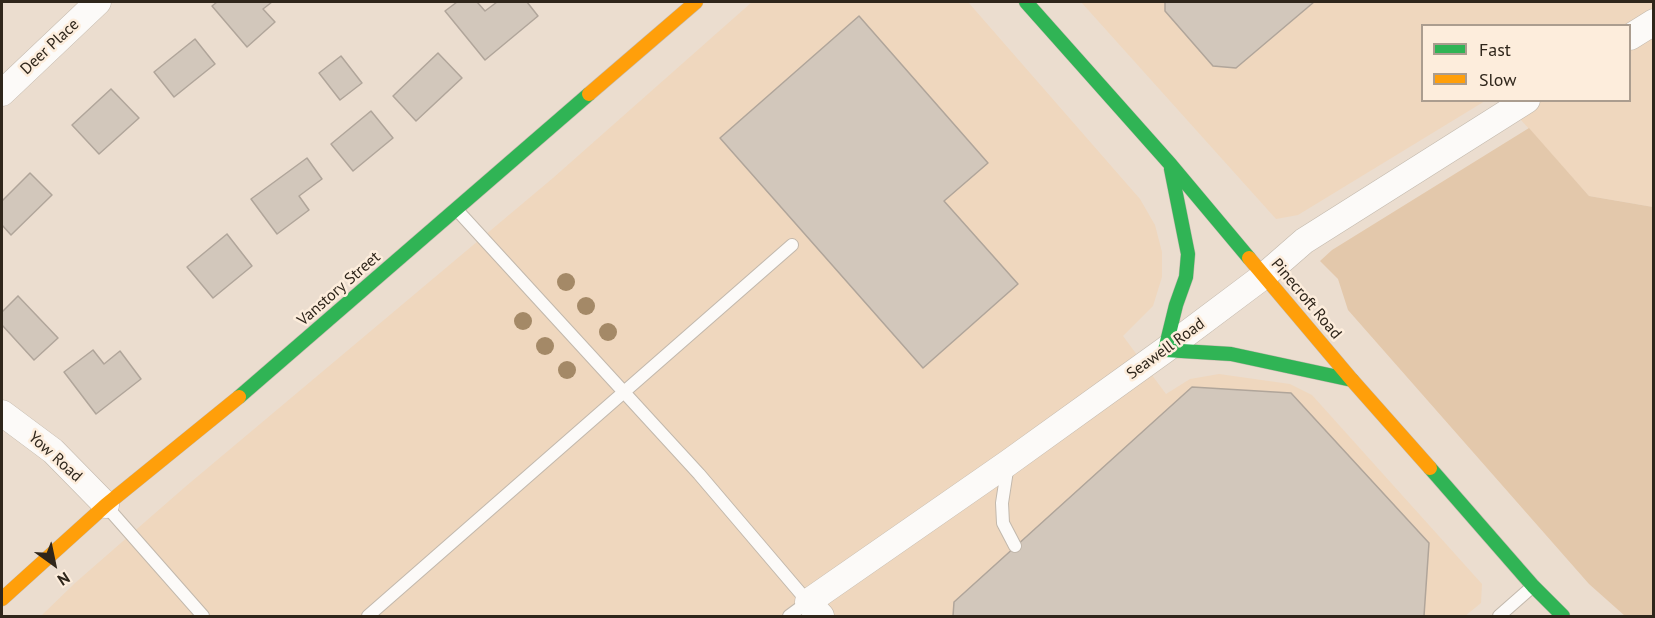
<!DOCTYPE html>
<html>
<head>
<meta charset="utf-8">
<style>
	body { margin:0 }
	#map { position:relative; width:1655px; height:618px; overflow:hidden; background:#ebddcf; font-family:"PT Sans",sans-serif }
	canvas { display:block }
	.frame { position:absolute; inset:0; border:3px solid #2f261b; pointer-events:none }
	.legend { position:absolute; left:1421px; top:24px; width:210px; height:78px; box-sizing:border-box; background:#fdeddc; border:2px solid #ab9d8f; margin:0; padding:8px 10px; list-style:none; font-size:18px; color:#2f261b }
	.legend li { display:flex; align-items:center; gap:12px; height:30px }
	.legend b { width:30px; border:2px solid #ab9d8f }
	.north { position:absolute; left:24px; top:534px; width:60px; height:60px; -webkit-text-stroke:4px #fdeddc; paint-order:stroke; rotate:147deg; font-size:16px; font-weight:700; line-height:24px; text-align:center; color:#2f261b }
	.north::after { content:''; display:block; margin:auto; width:21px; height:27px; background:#2f261b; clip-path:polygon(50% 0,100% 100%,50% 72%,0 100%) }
</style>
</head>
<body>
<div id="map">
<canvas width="1655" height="618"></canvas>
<div class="frame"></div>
<ul class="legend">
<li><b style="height:8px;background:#30b455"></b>Fast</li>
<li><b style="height:8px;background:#ff9f0a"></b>Slow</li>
</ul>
<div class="north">N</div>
</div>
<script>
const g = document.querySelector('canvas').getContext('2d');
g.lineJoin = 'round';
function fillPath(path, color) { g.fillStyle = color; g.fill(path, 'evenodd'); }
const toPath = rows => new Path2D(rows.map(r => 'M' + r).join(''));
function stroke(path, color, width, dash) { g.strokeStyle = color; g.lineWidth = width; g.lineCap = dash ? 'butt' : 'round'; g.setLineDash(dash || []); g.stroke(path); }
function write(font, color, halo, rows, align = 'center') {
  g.font = font + ' "PT Sans",sans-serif'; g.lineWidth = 5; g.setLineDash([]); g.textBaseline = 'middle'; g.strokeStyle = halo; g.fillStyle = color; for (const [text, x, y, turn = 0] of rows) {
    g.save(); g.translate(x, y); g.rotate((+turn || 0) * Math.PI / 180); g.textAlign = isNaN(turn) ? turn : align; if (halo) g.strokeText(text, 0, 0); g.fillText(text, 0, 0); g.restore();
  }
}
fillPath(toPath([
	[752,2,968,2,1140,199,1155,225,1162,252,1162,277,1153,306,1123,336,1166,394,1190,379,1219,374,1290,384,1312,395,1482,584,1481,603,1465,616,41,616,75,583,185,487,553,178],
	[1081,2,1653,2,1653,207,1589,196,1504,101,1630,100,1630,26,1422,26,1422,100,1485,101,1298,215,1276,219]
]), '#efd7be');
fillPath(toPath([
	[1529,128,1589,196,1653,207,1653,616,1625,616,1589,584,1348,310,1338,279,1320,261,1332,250]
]), '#e3c8ab');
const building = toPath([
	[217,2,272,2,263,9,275,22,247,47,212,6,217,2],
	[457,2,477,2,485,11,497,2,527,2,538,16,485,60,445,11,457,2],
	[1165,2,1314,2,1236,68,1213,66,1165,11,1165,2],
	[859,16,988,163,944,201,1018,284,923,368,720,138,859,16],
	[195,39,215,64,174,97,154,72,195,39],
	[438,53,462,78,416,121,393,96,438,53],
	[341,56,362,83,340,100,319,73,341,56],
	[111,89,139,118,99,154,72,125,111,89],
	[371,111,393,138,353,171,331,144,371,111],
	[307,158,322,179,299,196,309,210,277,234,251,199,307,158],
	[30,173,52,195,11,235,2,225,2,201,30,173],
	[227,234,252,266,213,298,187,267,227,234],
	[18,296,58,338,34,360,2,325,2,312,18,296],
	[93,350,104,364,120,351,141,379,96,414,64,372,93,350],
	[1192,387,1291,393,1429,543,1424,616,953,616,954,602,1192,387]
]);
fillPath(building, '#d2c7bb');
stroke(building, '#b0a59a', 1.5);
const lane = toPath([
	[457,210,699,474,808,602,789,616],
	[1008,464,1002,503,1003,523,1015,546],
	[107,507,203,616],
	[368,616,792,245],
	[1499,616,1532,587]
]);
const street = toPath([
	[1630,37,1654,22],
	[2,93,98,2],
	[2,413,53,451,106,505],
	[821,616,808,602,1008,463,1165,350,1265,275,1304,241,1527,100]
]);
const fast = toPath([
	[1026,2,1171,165,1249,258],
	[1171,169,1188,254,1186,277,1176,305,1165,350,1231,354,1352,380],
	[239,397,589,94],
	[1430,468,1533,586,1563,616]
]);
const slow = toPath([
	[589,94,696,2],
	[1249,258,1352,380,1430,468],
	[2,599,106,505,239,397]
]);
stroke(lane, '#c2b8ac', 14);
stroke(street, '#c2b8ac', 27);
stroke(fast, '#c2b8ac', 15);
stroke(slow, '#c2b8ac', 15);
stroke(lane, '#fcfaf8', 12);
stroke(street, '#fcfaf8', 26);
stroke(fast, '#30b455', 14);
stroke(slow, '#ff9f0a', 14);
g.fillStyle = '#a48967';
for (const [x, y] of [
	[566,282],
	[586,306],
	[523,321],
	[608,332],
	[545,346],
	[567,370]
]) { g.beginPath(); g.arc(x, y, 9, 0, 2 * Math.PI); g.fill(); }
write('16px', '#2f261b', '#fdeddc', [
	["Deer Place",50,47,-43],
	["Vanstory Street",339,289,-41],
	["Pinecroft Road",1306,299,50],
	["Seawell Road",1166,349,-36],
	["Yow Road",55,457,42]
]);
</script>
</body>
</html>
